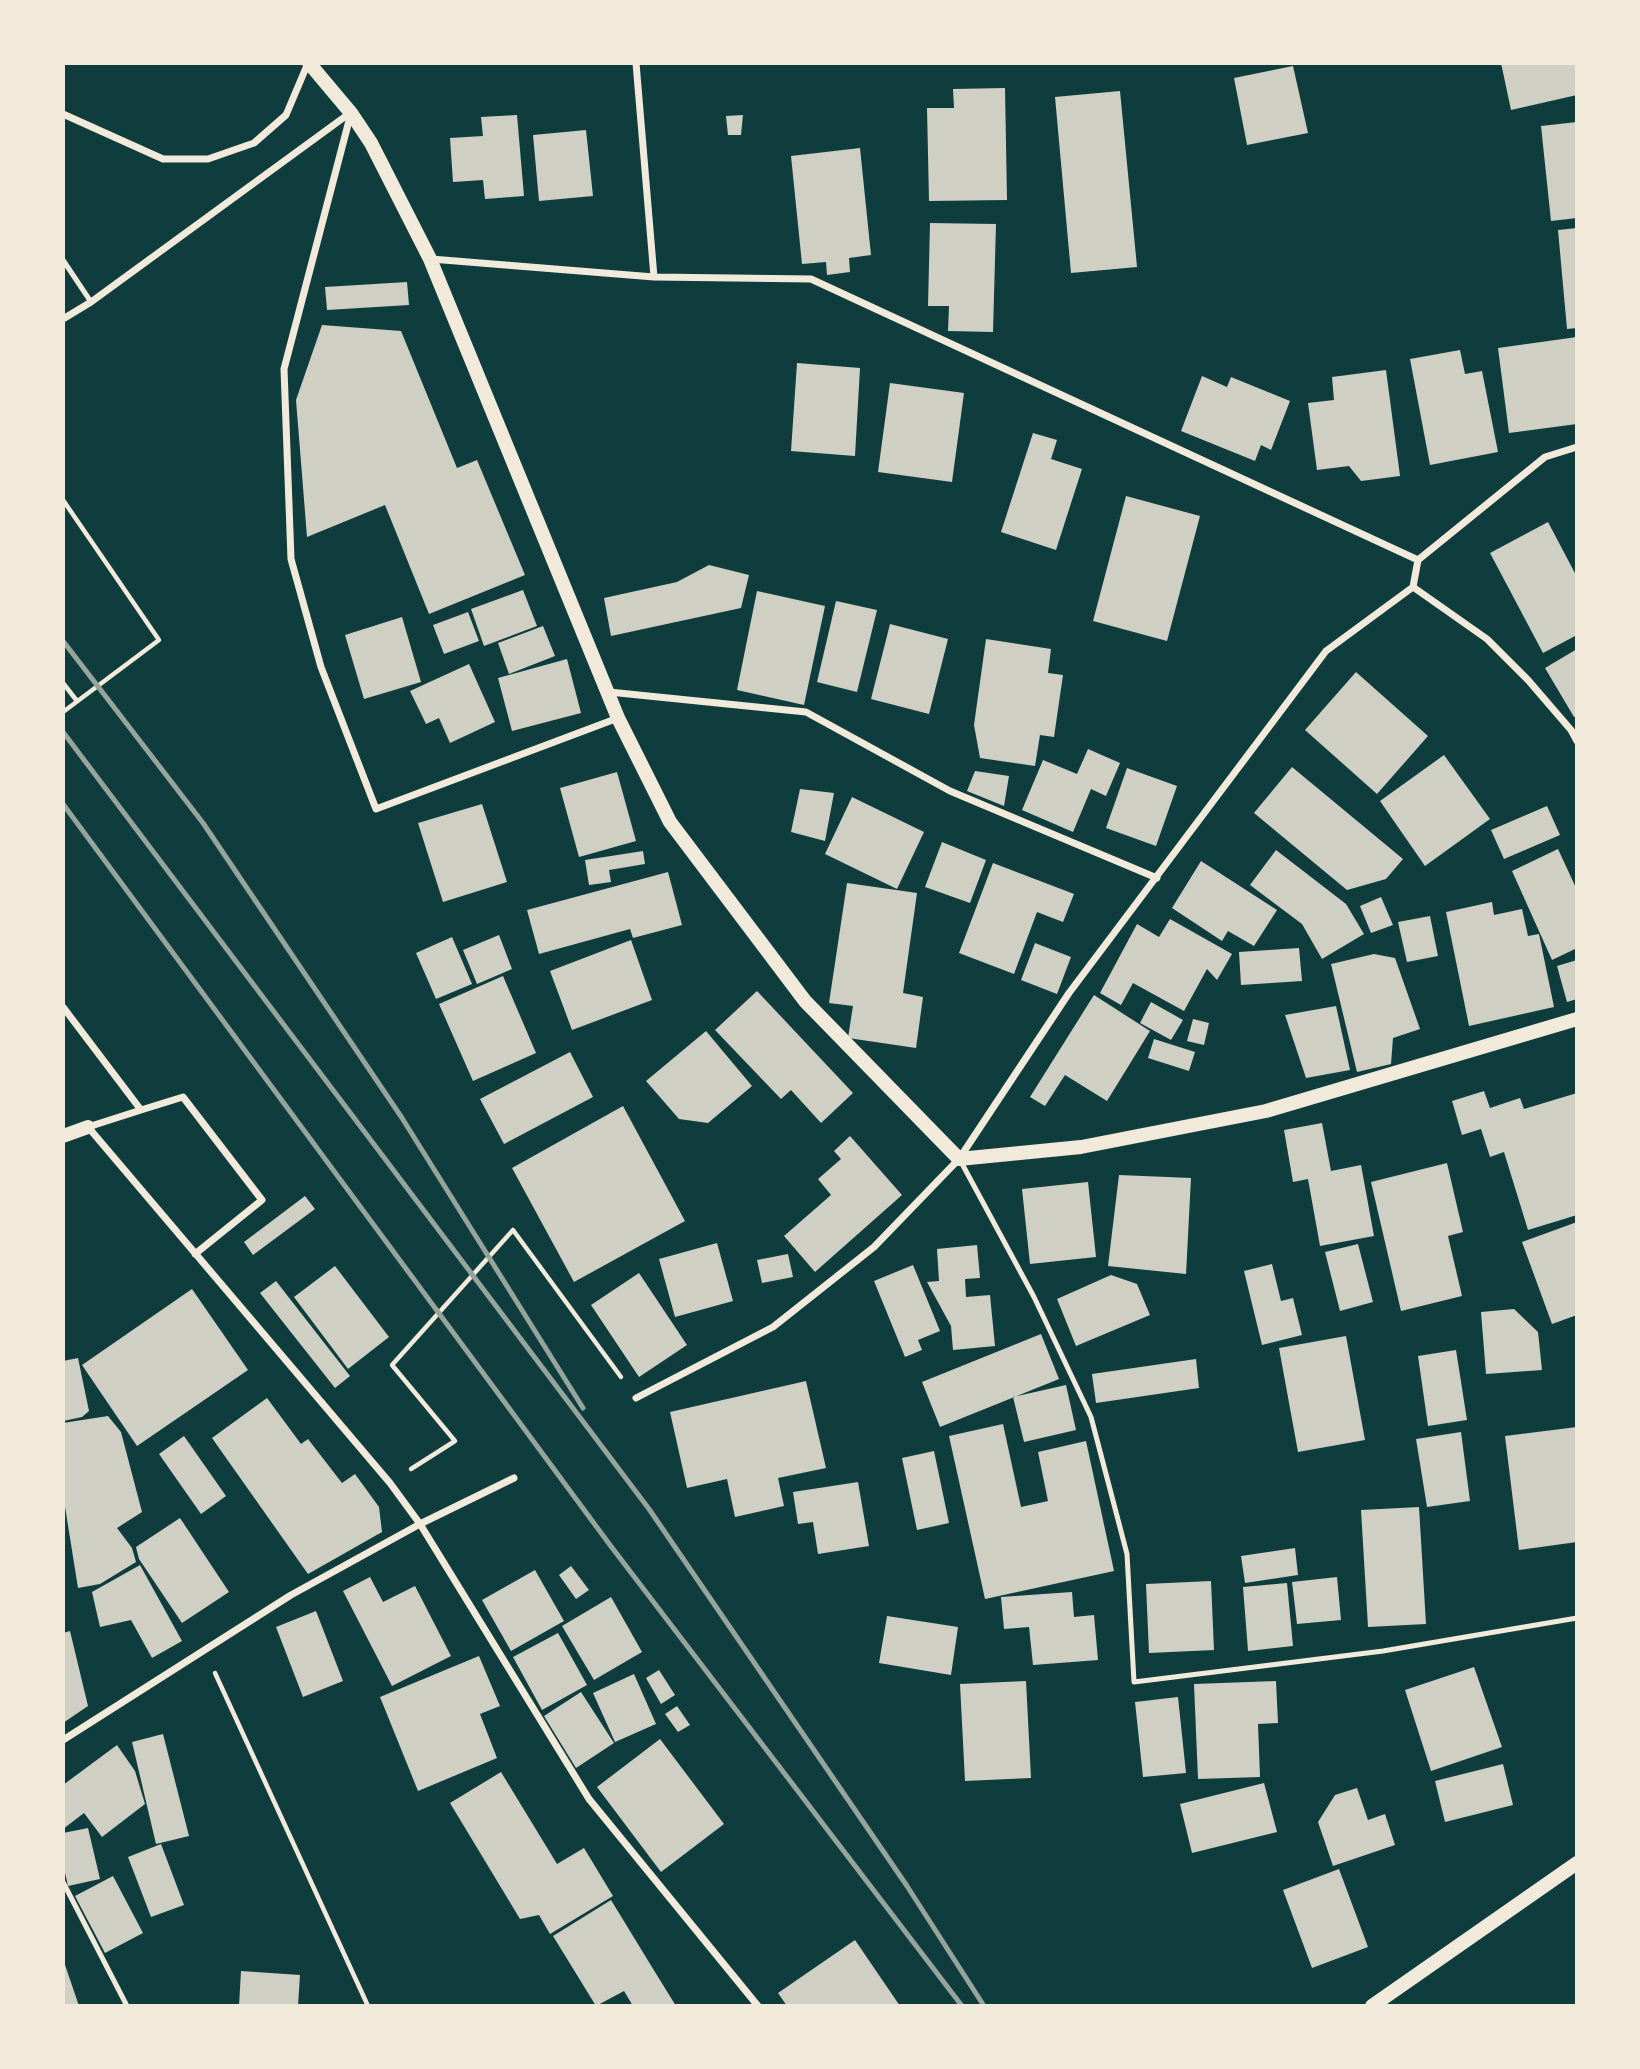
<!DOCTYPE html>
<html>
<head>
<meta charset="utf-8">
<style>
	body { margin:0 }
	#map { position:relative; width:1640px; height:2069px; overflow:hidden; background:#0f3d3e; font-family:"Work Sans",sans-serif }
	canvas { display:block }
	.frame { position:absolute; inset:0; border:65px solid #f1e9da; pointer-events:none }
</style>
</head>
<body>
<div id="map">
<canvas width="1640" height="2069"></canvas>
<div class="frame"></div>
</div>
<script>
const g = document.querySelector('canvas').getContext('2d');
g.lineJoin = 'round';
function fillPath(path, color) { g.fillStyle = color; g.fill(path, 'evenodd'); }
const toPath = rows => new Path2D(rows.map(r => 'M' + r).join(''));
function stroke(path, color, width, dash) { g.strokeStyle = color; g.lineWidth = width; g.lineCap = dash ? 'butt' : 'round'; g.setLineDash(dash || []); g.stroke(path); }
fillPath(toPath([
	[1501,63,1575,63,1577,95,1511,110],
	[1293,66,1308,133,1247,145,1234,78],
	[1005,88,1007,200,929,201,927,108,954,108,953,89],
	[1120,91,1137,267,1071,273,1055,97],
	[517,115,524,196,485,199,483,180,453,182,450,138,483,136,481,117],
	[743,115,741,135,728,135,726,116],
	[1577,122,1577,218,1551,221,1541,126],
	[586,130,593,196,539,201,533,135],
	[860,148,871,255,849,258,850,272,827,275,826,262,802,264,791,156],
	[930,223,996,224,993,332,948,331,949,306,928,306],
	[1577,228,1577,328,1567,329,1558,230],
	[407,282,409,305,327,310,325,287],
	[322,325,401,331,457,468,477,460,525,575,429,614,385,505,307,537,296,400],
	[1577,337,1577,424,1509,433,1498,348],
	[1460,350,1465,374,1482,371,1498,452,1430,465,1410,359],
	[797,363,860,368,855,456,791,451],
	[1386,370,1400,476,1361,481,1349,466,1317,470,1308,403,1334,400,1332,377],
	[1202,376,1227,387,1231,377,1290,401,1271,450,1261,445,1255,461,1181,431],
	[890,383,964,393,952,482,878,472],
	[1033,433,1057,440,1051,459,1082,469,1056,550,1001,532],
	[1126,496,1200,516,1167,641,1093,621],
	[1548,522,1577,577,1577,635,1543,653,1490,553],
	[709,565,749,575,741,608,611,636,604,598,677,582],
	[523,590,537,626,484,646,471,609],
	[757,591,825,606,804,705,737,690],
	[836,601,877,610,857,692,817,682],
	[468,612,479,641,444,654,433,625],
	[402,617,421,682,364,699,345,635],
	[890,624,948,639,929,714,871,699],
	[543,626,555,656,509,674,498,643],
	[986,639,1051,649,1048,673,1063,675,1054,737,1040,735,1035,766,980,758,974,725],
	[1577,649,1577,716,1574,717,1545,668],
	[567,659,581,713,512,731,498,678],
	[469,664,495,722,450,743,439,718,426,724,410,691],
	[1356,672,1428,736,1377,794,1305,730],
	[1088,749,1120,763,1106,796,1091,789,1073,832,1022,810,1043,760,1077,774],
	[1444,755,1490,819,1425,866,1380,801],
	[1292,767,1403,859,1386,879,1347,890,1254,813],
	[1127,768,1177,786,1156,846,1106,828],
	[975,771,1009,776,1004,806,967,791],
	[617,772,636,841,579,857,560,788],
	[800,789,834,793,825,841,791,832],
	[852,797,924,832,897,889,825,854],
	[482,804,507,882,443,902,418,823],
	[1547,806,1560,835,1504,859,1491,830],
	[942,842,986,860,970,903,925,887],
	[1558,849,1577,890,1577,948,1552,960,1512,871],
	[1276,850,1346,904,1364,934,1322,959,1302,924,1250,885],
	[643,851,645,864,609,870,611,882,589,885,585,860],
	[1201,861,1277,910,1254,946,1228,931,1222,941,1172,908],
	[993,863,1074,894,1063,922,1037,912,1014,974,959,953],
	[668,872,682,925,633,938,630,929,539,954,527,910],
	[847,883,917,893,903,993,923,997,916,1048,848,1038,853,1006,829,1003],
	[1381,897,1393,925,1371,933,1360,906],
	[1492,902,1494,915,1522,909,1528,936,1539,934,1554,1007,1469,1026,1446,912],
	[1430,916,1438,956,1407,962,1398,922],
	[1170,919,1232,954,1217,980,1207,969,1184,1011,1133,983,1121,1005,1100,993,1137,924,1159,937],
	[499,935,512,969,477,984,463,950],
	[452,937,472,984,436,999,416,953],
	[631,940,652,1000,572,1030,550,971],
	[1035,943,1071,957,1057,994,1021,980],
	[1299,948,1302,981,1241,985,1239,952],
	[1374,954,1395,958,1420,1029,1393,1038,1391,1064,1357,1072,1331,964],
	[1577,960,1577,999,1567,1002,1557,966],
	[503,976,536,1053,473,1081,439,1004],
	[757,991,853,1093,821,1123,791,1090,781,1099,715,1030],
	[1094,995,1150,1031,1107,1101,1065,1075,1045,1106,1030,1097],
	[1151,1002,1183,1020,1171,1040,1140,1023],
	[1336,1006,1350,1070,1306,1078,1285,1015],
	[1193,1019,1209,1023,1204,1045,1187,1041],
	[706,1031,752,1086,708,1123,679,1119,646,1081],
	[1154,1039,1195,1052,1189,1071,1148,1058],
	[570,1052,593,1097,504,1144,480,1099],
	[1484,1091,1490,1108,1520,1098,1524,1109,1577,1093,1577,1215,1528,1230,1504,1152,1490,1157,1481,1129,1462,1135,1452,1101],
	[623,1106,685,1221,574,1282,512,1168],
	[1322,1123,1331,1171,1361,1165,1374,1236,1320,1246,1308,1179,1293,1182,1284,1130],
	[850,1136,902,1195,815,1272,784,1236,831,1195,818,1179,841,1159,834,1151],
	[1447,1163,1463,1232,1448,1236,1462,1296,1401,1311,1371,1182],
	[1119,1175,1191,1178,1186,1274,1108,1266],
	[1088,1182,1096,1257,1030,1264,1022,1189],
	[305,1196,315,1209,253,1255,244,1242],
	[1577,1222,1577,1315,1552,1324,1522,1242],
	[717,1243,733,1301,675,1317,659,1259],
	[1358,1244,1373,1302,1340,1311,1325,1252],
	[977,1245,980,1278,965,1279,966,1297,990,1295,995,1346,953,1350,951,1326,927,1282,939,1281,937,1249],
	[788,1254,793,1277,762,1283,757,1260],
	[1272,1264,1281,1301,1293,1298,1302,1335,1262,1345,1244,1271],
	[913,1265,940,1331,918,1340,922,1350,905,1357,874,1281],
	[335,1266,389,1337,348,1369,294,1297],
	[639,1273,687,1345,639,1377,591,1305],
	[1111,1275,1137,1284,1150,1315,1076,1346,1057,1299],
	[276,1281,350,1376,335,1388,260,1293],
	[192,1289,248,1370,137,1446,82,1365],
	[1514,1309,1538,1332,1542,1370,1486,1374,1481,1312],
	[1041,1334,1059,1379,940,1427,922,1382],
	[1346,1336,1365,1440,1298,1452,1279,1348],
	[1456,1350,1467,1420,1428,1426,1418,1356],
	[78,1358,89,1411,82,1417,63,1421,63,1361],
	[1196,1359,1199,1388,1096,1403,1092,1374],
	[806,1381,826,1468,778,1478,784,1506,735,1517,727,1479,687,1488,670,1412],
	[1066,1385,1076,1430,1024,1442,1013,1397],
	[267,1398,301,1444,308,1439,342,1483,355,1474,379,1507,382,1532,308,1574,212,1438],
	[108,1416,121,1432,142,1512,117,1528,132,1548,136,1562,100,1584,78,1588,63,1494,63,1423],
	[1003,1424,1021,1507,1048,1501,1038,1452,1086,1441,1114,1571,985,1599,949,1436],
	[1577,1427,1577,1542,1519,1550,1505,1436],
	[1461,1432,1470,1501,1427,1507,1416,1439],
	[184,1436,226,1496,201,1514,159,1454],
	[934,1451,949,1523,917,1530,902,1458],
	[858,1482,869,1546,818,1554,813,1522,798,1524,793,1492],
	[1419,1507,1426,1624,1368,1627,1361,1510],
	[180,1518,229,1592,182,1623,139,1559,136,1547],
	[1295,1548,1298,1575,1245,1583,1241,1556],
	[140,1565,182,1641,152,1658,131,1620,100,1627,92,1592],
	[571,1566,589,1590,576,1599,559,1575],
	[535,1570,564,1621,511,1651,482,1600],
	[370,1577,383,1602,415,1586,451,1656,392,1686,343,1591],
	[1337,1577,1341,1620,1297,1624,1292,1582],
	[1211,1581,1214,1650,1149,1653,1146,1584],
	[1287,1583,1293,1646,1248,1651,1243,1587],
	[1072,1592,1074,1617,1094,1615,1098,1660,1033,1665,1029,1627,1004,1629,1001,1597],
	[611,1597,642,1652,594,1680,562,1626],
	[316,1611,343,1681,303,1697,276,1627],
	[887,1616,958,1627,951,1675,879,1663],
	[70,1631,88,1706,63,1723,63,1633],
	[558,1633,587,1685,542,1710,513,1657],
	[479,1656,500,1706,480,1714,497,1758,418,1791,380,1697],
	[1474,1667,1502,1747,1431,1771,1405,1690],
	[659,1670,675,1695,661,1704,646,1678],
	[634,1674,656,1724,615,1742,593,1693],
	[1026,1681,1031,1778,965,1781,960,1684],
	[1276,1681,1278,1723,1258,1724,1260,1777,1198,1779,1194,1684],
	[581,1692,614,1743,576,1768,544,1716],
	[1178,1697,1186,1773,1143,1777,1135,1702],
	[677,1706,690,1725,678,1732,665,1714],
	[163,1734,189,1836,156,1844,132,1742],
	[660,1739,724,1824,661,1872,597,1787],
	[117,1745,135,1771,145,1804,102,1837,84,1813,63,1829,63,1785],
	[1503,1764,1513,1805,1445,1822,1435,1781],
	[501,1772,557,1864,584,1848,613,1896,550,1934,539,1915,520,1919,450,1803],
	[1264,1783,1277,1832,1192,1853,1180,1804],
	[1357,1788,1368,1820,1385,1814,1395,1845,1333,1866,1318,1822,1335,1795],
	[88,1828,100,1879,68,1886,63,1864,63,1833],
	[161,1844,184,1905,151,1917,128,1857],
	[1339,1869,1368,1947,1312,1968,1283,1890],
	[113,1876,143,1933,105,1953,75,1896],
	[611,1900,655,1972,676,2006,633,2006,624,1991,596,2006,553,1936],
	[855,1940,900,2006,787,2006,778,1993],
	[63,1959,79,2006,63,2006],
	[241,1971,300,1975,298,2006,239,2006]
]), '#cfcfc3');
stroke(toPath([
	[63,500,159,640,63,712],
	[63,683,77,701],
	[411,1469,455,1441,392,1365,513,1230,621,1377],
	[215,1673,368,2006]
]), '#f1e9da', 4.5);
stroke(toPath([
	[63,260,91,302],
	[960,1160,1034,1297,1091,1417,1127,1554,1134,1682,1383,1651,1577,1618],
	[63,1882,127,2006]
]), '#f1e9da', 5);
stroke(toPath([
	[636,63,654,277],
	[351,113,284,369,291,559,321,667,376,809,618,718],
	[63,114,163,159,208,159,254,143,286,115,308,63],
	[431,259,654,277,811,279,1418,560],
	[63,319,91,302,350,113],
	[1413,587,1487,639,1528,680,1571,730,1577,741],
	[609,692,806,712,950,791,1157,878],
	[63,1007,141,1110,88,1127,390,1483,420,1524,589,1799,758,2006],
	[141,1110,183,1097,262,1200,195,1254],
	[636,1398,773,1327,874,1247,959,1159,1069,993,1326,651,1413,587,1418,560,1545,457,1577,447],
	[63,1740,291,1595,420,1524,514,1478]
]), '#f1e9da', 7);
stroke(toPath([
	[309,63,351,113,371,143,430,259,618,718,670,822,805,1001,959,1159,1081,1147,1266,1111,1577,1019],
	[63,1136,88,1127],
	[1372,2006,1577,1863]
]), '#f1e9da', 14);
stroke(toPath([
	[63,641,203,823,402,1118,583,1408],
	[63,732,649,1509,907,1886,984,2006],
	[63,804,610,1545,962,2006]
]), '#97a49c', 5);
</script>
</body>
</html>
